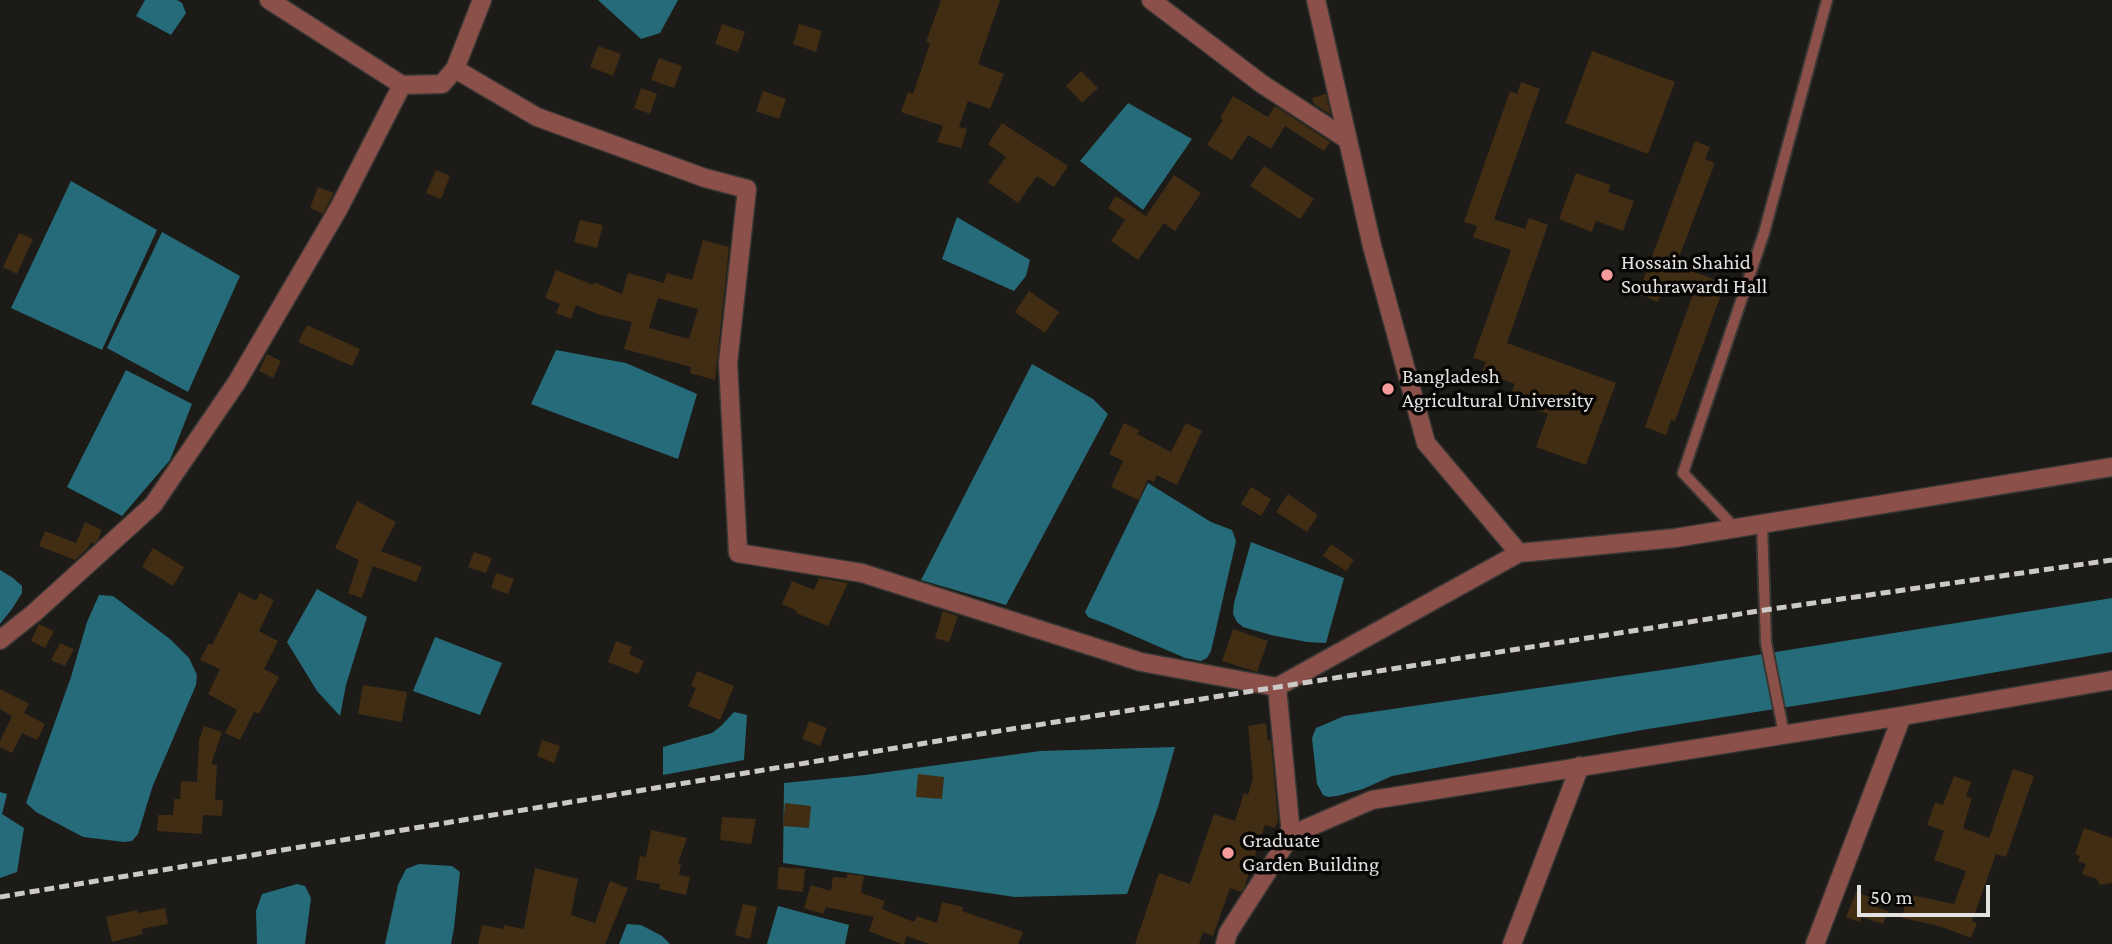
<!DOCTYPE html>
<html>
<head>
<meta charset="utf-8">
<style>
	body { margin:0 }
	#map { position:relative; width:2112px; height:944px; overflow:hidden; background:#1d1b17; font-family:"Crimson Pro",serif }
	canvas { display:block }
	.scale { position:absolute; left:1857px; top:885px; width:133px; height:32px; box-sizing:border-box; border:4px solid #e4e2e0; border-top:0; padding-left:9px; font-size:21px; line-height:24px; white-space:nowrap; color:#e4e2e0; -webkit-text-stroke:5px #070605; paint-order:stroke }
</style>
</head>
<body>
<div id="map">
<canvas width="2112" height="944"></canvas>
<div class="scale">50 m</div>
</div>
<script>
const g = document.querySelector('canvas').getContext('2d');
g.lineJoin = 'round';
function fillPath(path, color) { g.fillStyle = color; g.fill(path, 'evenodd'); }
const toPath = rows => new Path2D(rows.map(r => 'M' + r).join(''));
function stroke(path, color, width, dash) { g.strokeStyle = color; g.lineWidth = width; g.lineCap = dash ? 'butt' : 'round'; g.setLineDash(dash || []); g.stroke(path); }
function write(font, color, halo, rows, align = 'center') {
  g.font = font + ' "Crimson Pro",serif'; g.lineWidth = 7; g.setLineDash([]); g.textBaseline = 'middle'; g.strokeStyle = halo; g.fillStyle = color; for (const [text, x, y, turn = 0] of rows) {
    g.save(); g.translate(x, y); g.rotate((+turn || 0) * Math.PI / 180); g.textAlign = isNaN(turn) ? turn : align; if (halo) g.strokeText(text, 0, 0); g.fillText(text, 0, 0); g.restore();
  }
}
fillPath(toPath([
	[145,0,177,0,182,3,186,13,171,35,136,16],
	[598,0,678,0,660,33,641,39],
	[1128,103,1192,139,1143,210,1080,161],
	[71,181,157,230,102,350,11,308],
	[957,217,1030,260,1026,276,1014,291,942,259],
	[162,232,240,276,188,392,107,348],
	[556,350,626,363,697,394,678,459,531,404],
	[1032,364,1093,399,1108,414,1006,605,921,580],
	[126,370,192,404,170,460,122,516,67,487],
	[1148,483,1211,522,1232,530,1236,541,1211,651,1207,658,1201,661,1185,658,1109,625,1088,617,1085,612],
	[1251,542,1344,578,1326,643,1307,642,1271,635,1243,627,1237,622,1233,614,1234,603],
	[0,570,13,578,22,586,22,593,12,609,0,624],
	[317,589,367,617,346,685,340,716,317,691,287,642],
	[99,595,113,596,170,639,189,658,197,675,196,685,152,788,138,834,132,841,124,842,83,837,36,812,26,803,71,677,87,622],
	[2112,598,2112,652,1876,693,1642,730,1392,776,1363,789,1337,796,1328,797,1323,795,1317,784,1312,738,1316,728,1344,716,1676,668],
	[435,637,502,663,480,715,413,691],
	[734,712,747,715,744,760,663,775,663,747,712,733,721,726],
	[1175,747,1158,807,1127,894,1015,897,783,863,784,783,865,775,1040,751],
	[0,792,7,794,2,814,24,828,17,872,0,878],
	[419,864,452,866,460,872,454,928,451,944,385,944,398,885,406,869],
	[297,884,305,886,311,898,305,944,257,944,256,911,262,894],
	[778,906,849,925,845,944,767,944],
	[627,924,641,925,662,936,670,944,619,944]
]), '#256b79');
fillPath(toPath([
	[941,0,1000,0,978,64,1004,74,990,109,968,101,959,127,967,129,961,148,937,142,943,126,901,112,908,92,913,94,930,44,926,42],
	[722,24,745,32,738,52,715,44],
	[799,24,822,31,816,52,793,44],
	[598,46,621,54,613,76,590,67],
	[1592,51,1675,82,1648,154,1565,123],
	[659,58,682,66,674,88,651,80],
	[1081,71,1098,88,1082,103,1066,86],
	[1521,82,1540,89,1494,219,1525,229,1529,218,1548,225,1507,343,1616,383,1586,465,1536,447,1548,414,1509,400,1515,384,1482,372,1486,362,1473,358,1511,250,1473,237,1477,226,1464,222,1510,91,1517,94],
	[641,88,657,94,650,114,634,108],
	[763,91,786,99,779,119,756,111],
	[1326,94,1331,115,1314,104,1312,98],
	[1233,96,1268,117,1275,106,1330,142,1324,151,1285,126,1271,149,1248,135,1232,160,1207,145,1223,120,1220,118],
	[1002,123,1068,166,1054,187,1037,176,1018,203,988,182,1006,157,988,144],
	[1695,141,1710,147,1705,159,1715,163,1676,265,1716,280,1711,292,1721,295,1675,421,1671,420,1666,435,1645,427,1692,297,1664,287,1658,302,1638,294],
	[1264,166,1314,199,1300,219,1250,186],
	[436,170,450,176,441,199,426,193],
	[1576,173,1611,185,1608,192,1634,201,1623,231,1596,221,1592,232,1559,219],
	[1174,175,1201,193,1175,231,1164,223,1138,260,1111,241,1125,220,1108,208,1116,196,1146,216],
	[318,187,334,193,323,214,310,208],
	[580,220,603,225,597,248,574,242],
	[19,233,33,239,17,274,3,267],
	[703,240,729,247,715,380,690,373,691,367,624,349,632,322,597,314,576,305,571,319,556,313,560,304,545,298,556,270,593,285,594,282,622,294,628,273,664,283,667,273,692,280],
	[658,298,698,309,689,339,649,328],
	[1029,291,1059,312,1045,333,1015,312],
	[307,325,360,349,352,366,298,342],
	[267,354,281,361,273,378,259,371],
	[1124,423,1139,430,1137,434,1171,452,1186,423,1202,431,1177,485,1157,475,1154,482,1148,479,1139,500,1111,487,1123,461,1109,454],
	[1251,487,1271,499,1261,516,1241,504],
	[1288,494,1318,515,1307,532,1276,512],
	[357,501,396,522,381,551,422,567,416,582,373,566,362,598,348,593,359,560,335,548],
	[85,522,102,530,98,540,94,544,91,542,88,548,75,560,39,546,45,531,76,543],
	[1331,544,1354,560,1346,571,1323,556],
	[153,548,184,567,173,586,142,567],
	[474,552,492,558,486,573,468,567],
	[496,573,514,579,508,594,491,588],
	[819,578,848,583,828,626,796,613,797,611,782,604,792,581,814,590],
	[239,592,256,601,260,593,274,600,259,631,278,641,264,669,279,677,259,714,254,712,240,740,225,733,237,710,208,694,220,669,200,660,209,643,212,645],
	[943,611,958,616,949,642,935,638],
	[39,624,54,631,45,648,31,641],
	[1233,629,1268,641,1257,672,1222,661],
	[616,641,632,647,629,654,644,661,638,674,608,662],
	[60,643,74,649,65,666,51,660],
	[697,671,734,686,720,720,688,706,696,688,691,686],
	[363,685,407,692,402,722,358,714],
	[0,689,29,704,24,713,45,724,37,740,22,733,12,753,0,747,0,741,12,716,0,709],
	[809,721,827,728,820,746,802,739],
	[1266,723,1268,741,1271,740,1278,820,1275,828,1265,825,1244,888,1241,892,1230,888,1213,936,1203,932,1199,944,1135,944,1159,873,1190,884,1214,814,1235,821,1244,793,1248,795,1253,778,1248,726],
	[204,726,222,732,211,764,217,765,215,800,223,800,222,816,203,815,202,834,157,831,158,815,173,815,174,799,180,799,181,781,197,782,199,740],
	[542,740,560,746,554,763,537,756],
	[2013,769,2034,776,2006,857,1996,854,1972,921,1977,923,1971,938,1939,926,1902,918,1907,894,1954,904,1966,871,1934,860,1944,831,1927,825,1935,802,1943,805,1954,776,1971,782,1966,796,1972,798,1963,828,1989,838],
	[918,774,944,777,942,799,916,797],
	[785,803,811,806,809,828,783,826],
	[722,817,756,819,751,844,720,840],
	[2084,828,2112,838,2112,883,2100,885,2097,879,2082,874,2086,864,2078,861,2080,856,2075,854],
	[651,830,687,838,678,863,681,864,679,875,690,877,686,895,659,889,660,884,636,880,640,856,646,857],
	[779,867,805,869,803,892,777,889],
	[535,868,578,879,571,915,595,923,610,881,628,888,605,944,478,944,482,925,504,929,504,925,524,929],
	[847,874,864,876,861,893,885,901,882,909,914,922,917,916,937,923,942,902,963,907,962,911,1023,932,1018,944,929,944,907,936,904,944,901,944,869,931,874,917,826,907,823,914,804,908,811,885,831,891,833,877,847,878],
	[1856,892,1870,897,1867,904,1888,911,1883,924,1862,917,1860,922,1846,917],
	[743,904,757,907,750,939,735,935],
	[165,908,168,924,141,929,143,934,112,942,106,917,137,910,138,913]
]), '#402d14');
const lane = toPath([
	[1762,524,1766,643,1784,734],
	[1736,529,1683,473,1764,233,1827,0]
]);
const street = toPath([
	[269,0,402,85,442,84,455,69,537,117,705,178,747,189,728,363,738,553,862,573,1141,662,1277,687],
	[1151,0,1262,84,1348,140],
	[1316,0,1372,246,1426,443,1519,553,1675,538,2112,467],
	[455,69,482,0],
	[0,640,34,613,153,505,237,382,339,208,402,85],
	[1291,835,1277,687,1519,553],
	[1225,944,1228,933,1291,835,1372,800,1902,716,2112,680],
	[1512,944,1580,766],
	[1815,944,1902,716]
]);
stroke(lane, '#393733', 14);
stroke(street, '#393733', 21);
stroke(lane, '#8b504a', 10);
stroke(street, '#8b504a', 18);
stroke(toPath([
	[0,897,980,734,1765,610,2112,560]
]), '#cccac8', 5, [10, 5]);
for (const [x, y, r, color] of [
	[1607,275,7,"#f59b9c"],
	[1388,389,7,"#f59b9c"],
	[1228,853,7,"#f59b9c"]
]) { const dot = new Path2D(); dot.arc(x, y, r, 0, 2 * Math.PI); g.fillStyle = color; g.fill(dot); stroke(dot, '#070605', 2.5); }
write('21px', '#e4e2e0', '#070605', [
	["Hossain Shahid",1621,263],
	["Souhrawardi Hall",1621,287],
	["Bangladesh",1402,377],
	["Agricultural University",1402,401],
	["Graduate",1242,841],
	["Garden Building",1242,865]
], 'left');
</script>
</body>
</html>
